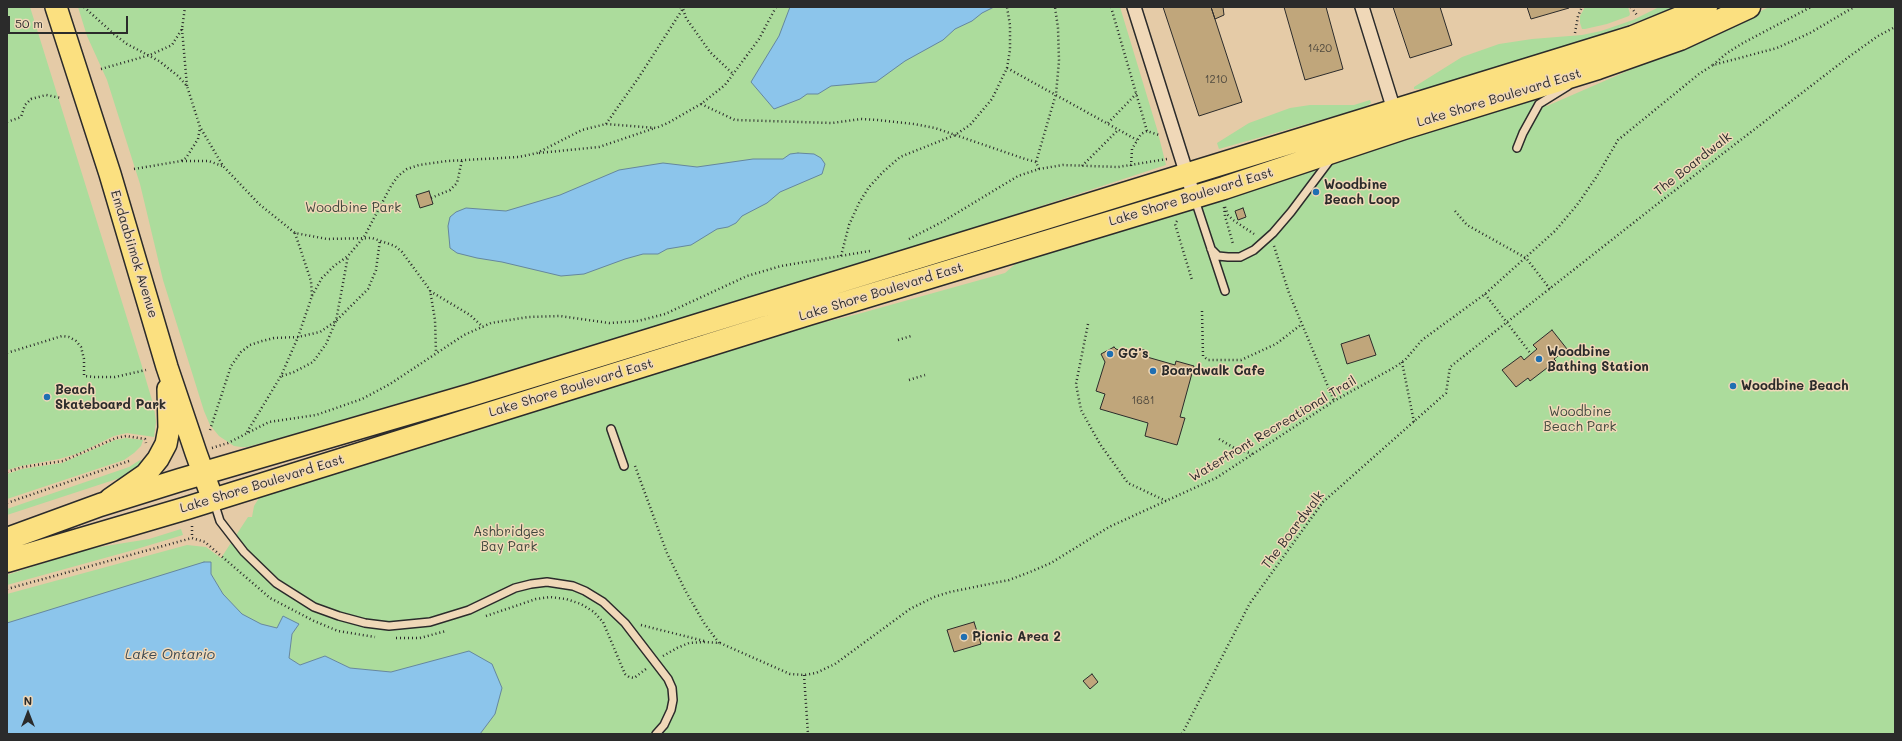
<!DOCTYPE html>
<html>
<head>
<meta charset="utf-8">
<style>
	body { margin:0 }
	#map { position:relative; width:1902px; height:741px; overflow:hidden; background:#e5cba7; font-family:Mali,sans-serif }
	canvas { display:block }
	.frame { position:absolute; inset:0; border:8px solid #2b2b2b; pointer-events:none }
	.north { position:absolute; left:8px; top:693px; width:40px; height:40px; -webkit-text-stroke:3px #f0d8b8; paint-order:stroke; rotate:0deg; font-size:11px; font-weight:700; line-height:16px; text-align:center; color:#2b2b2b }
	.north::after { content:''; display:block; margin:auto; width:14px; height:18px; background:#2b2b2b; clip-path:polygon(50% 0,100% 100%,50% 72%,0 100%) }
	.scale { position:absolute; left:8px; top:16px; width:120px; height:18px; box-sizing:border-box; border:2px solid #2b2b2b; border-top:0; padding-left:5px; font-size:12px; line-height:14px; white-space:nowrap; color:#2b2b2b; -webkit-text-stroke:3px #f0d8b8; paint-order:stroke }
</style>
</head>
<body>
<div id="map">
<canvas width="1902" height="741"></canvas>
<div class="frame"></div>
<div class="north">N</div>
<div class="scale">50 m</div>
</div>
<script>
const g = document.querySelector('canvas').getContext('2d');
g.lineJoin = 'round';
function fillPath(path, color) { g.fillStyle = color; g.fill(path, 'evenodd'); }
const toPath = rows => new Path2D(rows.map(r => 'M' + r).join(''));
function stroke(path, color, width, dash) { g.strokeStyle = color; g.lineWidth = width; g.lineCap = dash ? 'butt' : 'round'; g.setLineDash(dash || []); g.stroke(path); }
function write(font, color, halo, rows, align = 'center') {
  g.font = font + ' Mali,sans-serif'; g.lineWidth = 3; g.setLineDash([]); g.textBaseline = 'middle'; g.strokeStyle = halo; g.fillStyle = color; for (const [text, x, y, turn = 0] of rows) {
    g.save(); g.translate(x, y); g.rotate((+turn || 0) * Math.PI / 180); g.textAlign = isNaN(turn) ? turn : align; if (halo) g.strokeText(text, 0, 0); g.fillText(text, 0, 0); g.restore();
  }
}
fillPath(toPath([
	[7,7,30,7,141,363,154,407,156,422,154,437,127,433,114,436,79,453,59,459,21,466,7,470],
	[78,7,1120,7,1157,129,1166,165,962,232,571,353,273,440,247,447,241,447,234,446,219,436,210,425,204,411,163,280,140,184,107,80,87,36],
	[1585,7,1628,7,1630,14,1629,16,1607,24,1585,29,1582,29,1580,23,1580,16],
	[1659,7,1678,7,1578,43,1424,89,1414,89,1414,87,1462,57,1499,44,1532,39,1582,35,1601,31,1633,20],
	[1769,7,1895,7,1895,734,480,734,495,714,424,664,391,672,350,668,325,656,301,665,289,659,292,634,298,624,277,628,261,624,241,614,223,594,211,574,211,562,7,623,7,594,187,545,206,547,221,558,248,517,252,517,254,506,261,495,731,345,858,314,1005,273,1022,258,1534,95,1547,106,1726,28],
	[1370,100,1371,103,1368,105,1363,108,1219,149,1217,143,1249,123,1290,108,1310,105,1354,105],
	[126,438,143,440,141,446,134,453,124,460,7,499,7,474,22,469,62,463,115,440],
	[140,460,144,463,129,475,7,515,7,509,129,467],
	[181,529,183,535,130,551,7,585,7,575,87,549,149,539]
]), '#acdc9c');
const water = toPath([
	[790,7,994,7,982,13,972,21,955,29,943,40,905,61,876,82,831,86,818,94,807,94,800,99,774,109,751,82,779,36,790,7],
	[798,153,814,154,821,158,825,164,822,174,780,192,767,203,742,216,736,223,728,227,717,229,691,245,667,249,658,254,643,254,625,259,584,274,561,276,502,262,477,258,457,253,450,248,448,226,450,217,456,212,466,208,506,211,560,195,619,170,663,163,697,167,753,159,783,159,790,154,798,153],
	[204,562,211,562,211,574,223,594,242,614,261,624,277,628,283,616,299,624,292,634,289,658,300,665,325,656,350,668,391,672,469,651,492,664,502,688,495,714,480,734,7,734,7,623,204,562]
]);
fillPath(water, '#8cc5eb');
stroke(water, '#65879e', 1);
const building = toPath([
	[1163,7,1211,7,1242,102,1199,116,1163,7],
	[1211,7,1223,7,1224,15,1215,19,1211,7],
	[1284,7,1326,7,1343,69,1305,80,1284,7],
	[1393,7,1440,7,1452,45,1410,58,1393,7],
	[1527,7,1569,7,1569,8,1531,19,1527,7],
	[429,191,433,204,420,208,416,195,429,191],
	[1243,208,1246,217,1238,220,1235,211,1243,208],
	[1552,330,1567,349,1554,359,1556,361,1530,381,1528,378,1516,387,1502,370,1521,356,1524,360,1531,354,1537,349,1533,345,1552,330],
	[1369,335,1376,355,1347,364,1341,344,1369,335],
	[1114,347,1116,349,1136,356,1138,348,1147,351,1147,357,1175,365,1176,361,1194,366,1180,417,1185,418,1177,445,1145,436,1148,423,1100,409,1105,394,1096,391,1105,362,1101,354,1114,347],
	[974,622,981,644,954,652,947,630,974,622],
	[1092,674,1098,682,1090,689,1083,681,1092,674]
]);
fillPath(building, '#c0a67b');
stroke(building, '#2b2b2b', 1);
const service = toPath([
	[1517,148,1523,133,1539,104,1568,86],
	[1195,200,1225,291],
	[1211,249,1218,256,1228,257,1240,257,1254,250,1273,233,1291,212,1330,160],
	[611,429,624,466],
	[214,502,220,521,244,552,276,583,314,607,339,616,365,623,389,626,430,622,469,610,515,588,531,584,547,582,573,586,585,591,603,602,625,623,668,679,672,688,673,700,671,710,664,725,656,734]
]);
const minor = toPath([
	[1134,7,1194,197],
	[1362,7,1394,110]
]);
const primary = toPath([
	[56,7,110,174,167,367,196,453,213,500],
	[110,499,146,474,158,459,166,444,169,428,168,389]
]);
const trunk = toPath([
	[7,539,100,505,180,480,471,395,1633,37,1706,7],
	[7,561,187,508,808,314,1224,188,1404,128,1598,68,1680,39,1749,7]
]);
stroke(service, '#2b2b2b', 10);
stroke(minor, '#2b2b2b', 16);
stroke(primary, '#2b2b2b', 24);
stroke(trunk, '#2b2b2b', 25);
stroke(toPath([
	[84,7,115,35,127,44,159,61,178,76,187,86,200,127,223,166,259,204,295,233,327,239,372,238,395,246,402,252,430,290,435,320,436,352],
	[680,7,683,9,686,18,710,52,734,75],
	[1111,7,1147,131],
	[1631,7,1637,15],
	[182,29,187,86],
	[1575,33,1578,16,1582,7],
	[1713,65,1727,53,1743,43,1811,7],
	[1007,68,1137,140],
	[101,69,150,55,172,45,182,29,185,7],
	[701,104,735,120,832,123,861,119,877,120,914,124,935,128,1025,159,1036,162],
	[7,122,21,117,25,105,31,99,46,95,61,98],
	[1108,123,1137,93],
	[606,124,639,77,684,7],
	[539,153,599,147,655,128],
	[182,161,209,161,222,166],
	[1082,166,1118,130],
	[1131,166,1132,149,1141,134,1147,131,1159,135],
	[134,169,181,161,186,158,198,139,200,128],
	[1039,169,1036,162,1056,94,1059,61,1058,28,1055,7],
	[431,198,450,190,457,183,462,160],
	[1224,207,1225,216,1233,244],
	[1225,207,1228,215,1233,220,1254,234],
	[1455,211,1467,225,1526,258,1550,289],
	[1177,221,1175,224,1192,280],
	[909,239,942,222,1018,176,1039,169,1063,165,1118,167,1167,159],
	[1274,246,1289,293,1334,401],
	[841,256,849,225,859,203,869,187,884,171,900,157,955,135,970,125,992,99,1007,68,1010,50,1010,25,1007,7],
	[430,291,470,315,483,327],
	[1485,294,1531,354],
	[312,296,322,278,334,266,348,256,364,237,391,186,398,176,407,169,419,165,447,161,519,157,537,153,582,130,606,124,656,128,668,123,701,104,725,85,759,39,776,7],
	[1202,311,1203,356,1208,360,1241,360,1276,344,1302,324],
	[1088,324,1076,384,1081,410,1100,444,1128,483,1166,501],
	[898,340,911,336],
	[7,353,62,336,69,337,76,341,81,347,84,359,84,376,95,377,115,377,146,370],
	[1402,362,1414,422],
	[282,376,294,372,313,362,326,344,336,321,348,256],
	[909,380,925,375],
	[210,430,231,366,241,352,250,345,262,341,274,338,298,337,320,332,336,321,368,289,376,270,380,240],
	[247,432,281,376,298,337,312,296,311,281,295,233],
	[1219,439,1236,449,1253,454],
	[212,448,228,443,269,422,316,415,362,399,390,384,464,335,491,323,528,317,560,316,609,323,638,321,665,314,747,276,781,266,870,251],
	[635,466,667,553,685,590,704,623,719,643],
	[7,472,23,467,63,461,116,438,126,436,145,439,146,443],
	[7,503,129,461],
	[192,526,192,538],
	[7,589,192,538,205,542,270,598,314,621,338,631,375,637],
	[486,616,536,599,550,597,566,599,581,604,594,612,603,622,625,674,629,677,634,678,646,669],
	[641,625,704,641],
	[396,638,420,638,446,631],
	[663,656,677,648,689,643,706,642,720,643,790,674,804,675,816,673,835,664,910,609,934,597,950,592,1009,580,1030,572,1051,563,1109,527,1216,478,1334,401,1395,367,1405,360,1422,340,1485,294,1555,231,1577,205,1597,176,1618,140,1699,74,1713,65,1777,48,1810,33,1854,7],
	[804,675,808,734],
	[1182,734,1250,603,1323,502,1446,393,1450,367,1665,198,1850,56,1878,36,1895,27]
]), '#2b2b2b', 2.5, [1, 3]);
stroke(service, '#f0d8b8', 7);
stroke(minor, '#f0d8b8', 13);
stroke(primary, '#fbe080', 21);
stroke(trunk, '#fbe080', 22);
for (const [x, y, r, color] of [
	[1316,192,4,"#1f6fb2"],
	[1110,354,4,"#1f6fb2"],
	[1539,359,4,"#1f6fb2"],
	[1153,371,4,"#1f6fb2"],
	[1733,386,4,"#1f6fb2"],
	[47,397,4,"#1f6fb2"],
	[964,637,4,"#1f6fb2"]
]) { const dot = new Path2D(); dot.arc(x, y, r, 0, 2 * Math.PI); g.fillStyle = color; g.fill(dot); stroke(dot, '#f0d8b8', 1.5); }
write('11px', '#504a3f', null, [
	["1420",1320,49],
	["1210",1216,80],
	["1681",1143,401]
]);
write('13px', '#2b2b2b', '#f0d8b8', [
	["Lake Shore Boulevard East",1499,98,-17],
	["The Boardwalk",1693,164,-38],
	["Lake Shore Boulevard East",1191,197,-17],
	["Emdaabiimok Avenue",134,254,73],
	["Lake Shore Boulevard East",881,292,-17],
	["Lake Shore Boulevard East",571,388,-17],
	["Waterfront Recreational Trail",1273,429,-31],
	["Lake Shore Boulevard East",262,484,-17],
	["The Boardwalk",1293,530,-53]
]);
write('bold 13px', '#2b2b2b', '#f0d8b8', [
	["Woodbine",1324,185],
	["Beach Loop",1324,200],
	["Woodbine",1547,352],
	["Bathing Station",1547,367],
	["GG’s",1118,354],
	["Boardwalk Cafe",1161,371],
	["Woodbine Beach",1741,386],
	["Beach",55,390],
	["Skateboard Park",55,405],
	["Picnic Area 2",972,637]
], 'left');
write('13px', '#3e463c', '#f0d8b8', [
	["Woodbine Park",353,208],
	["Woodbine",1580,412],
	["Beach Park",1580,427],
	["Ashbridges",509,532],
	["Bay Park",509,547]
]);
write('italic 14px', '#3e4a51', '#f0d8b8', [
	["Lake Ontario",170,655]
]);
</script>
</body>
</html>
